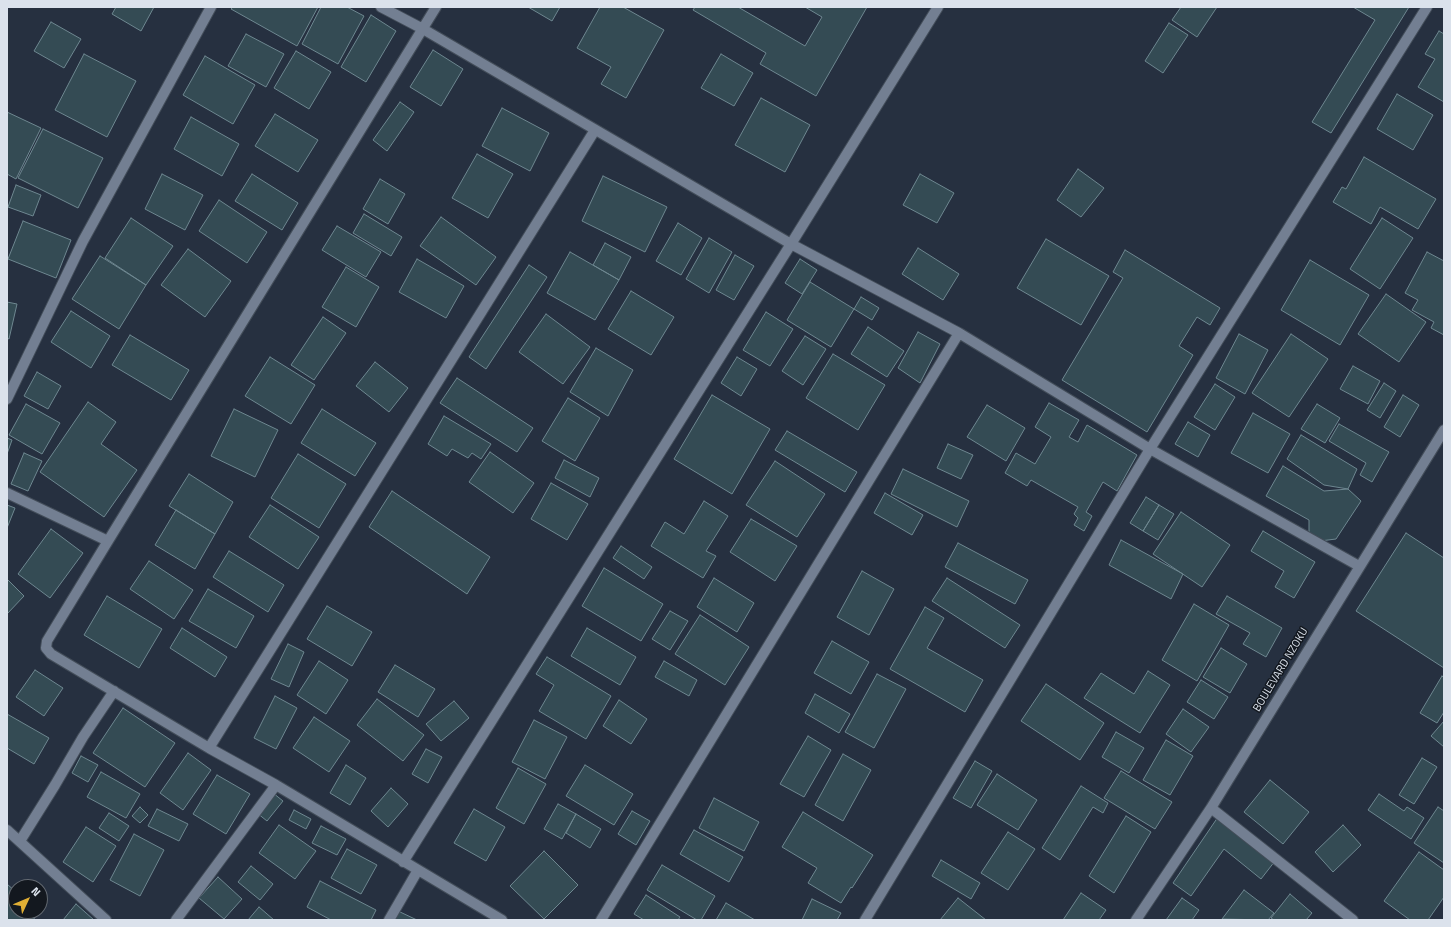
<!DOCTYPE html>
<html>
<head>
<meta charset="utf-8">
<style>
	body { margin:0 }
	#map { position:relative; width:1451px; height:927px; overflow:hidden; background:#263040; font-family:"Titillium Web",sans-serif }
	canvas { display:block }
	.frame { position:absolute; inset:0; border:8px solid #dbe2ec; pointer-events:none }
	.north { position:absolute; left:8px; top:879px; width:40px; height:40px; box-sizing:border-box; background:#13181f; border:1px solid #636971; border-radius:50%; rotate:46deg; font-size:11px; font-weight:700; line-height:16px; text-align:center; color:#dbe2ec }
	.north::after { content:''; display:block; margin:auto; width:14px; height:18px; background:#e1af34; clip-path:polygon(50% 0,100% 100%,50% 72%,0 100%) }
</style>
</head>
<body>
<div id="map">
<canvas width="1451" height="927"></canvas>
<div class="frame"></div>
<div class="north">N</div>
</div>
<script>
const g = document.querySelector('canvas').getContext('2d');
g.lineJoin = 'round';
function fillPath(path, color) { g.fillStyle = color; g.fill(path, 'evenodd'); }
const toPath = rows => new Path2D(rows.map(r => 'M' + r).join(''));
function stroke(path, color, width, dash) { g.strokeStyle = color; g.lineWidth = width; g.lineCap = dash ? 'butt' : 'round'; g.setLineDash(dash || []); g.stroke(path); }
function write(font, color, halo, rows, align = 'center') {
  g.font = font + ' "Titillium Web",sans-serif'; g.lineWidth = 3; g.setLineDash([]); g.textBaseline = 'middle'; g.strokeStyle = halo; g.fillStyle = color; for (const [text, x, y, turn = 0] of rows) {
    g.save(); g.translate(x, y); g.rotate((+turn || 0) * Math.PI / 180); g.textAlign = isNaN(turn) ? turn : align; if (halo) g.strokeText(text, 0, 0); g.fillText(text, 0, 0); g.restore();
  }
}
const building = toPath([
	[116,7,154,7,141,31,112,14,116,7],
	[233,7,318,7,297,46,231,9,233,7],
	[321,7,347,7,364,16,338,64,302,44,321,7],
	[528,7,560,7,552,21,528,7],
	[600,7,623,7,664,30,626,98,601,84,611,67,577,48,600,7],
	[695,7,738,7,805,46,822,17,805,7,867,7,816,96,760,64,766,53,693,10,695,7],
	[1181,7,1217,7,1197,37,1172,20,1181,7],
	[1353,7,1409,7,1331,133,1312,122,1375,20,1353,7],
	[371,15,396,31,366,82,341,67,371,15],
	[51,22,81,39,64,68,34,51,51,22],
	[1169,23,1188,35,1163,73,1145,61,1169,23],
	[1439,31,1444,34,1444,102,1418,87,1435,59,1425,54,1439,31],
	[246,34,284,54,266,87,228,66,246,34],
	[433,50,463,69,441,106,410,87,433,50],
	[296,51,331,72,309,109,274,88,296,51],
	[84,54,136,81,107,137,55,110,84,54],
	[721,54,753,73,734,106,701,88,721,54],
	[205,56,255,85,233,124,183,95,205,56],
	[1397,94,1433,115,1413,150,1377,129,1397,94],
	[761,98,810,125,785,172,735,145,761,98],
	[400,102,414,112,387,151,373,140,400,102],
	[502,108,549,133,530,171,482,146,502,108],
	[7,112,41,128,16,179,7,174,7,112],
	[275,114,318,140,298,172,255,146,275,114],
	[191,117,239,144,222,176,174,149,191,117],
	[43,129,103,158,78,208,18,178,43,129],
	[477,154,513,174,488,218,452,198,477,154],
	[1364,157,1436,199,1418,229,1380,207,1371,224,1333,202,1342,187,1346,189,1364,157],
	[1078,169,1104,188,1081,217,1057,200,1078,169],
	[162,174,203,195,185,230,145,209,162,174],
	[252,174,298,203,282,230,235,201,252,174],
	[920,174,954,193,937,223,903,205,920,174],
	[603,176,667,207,645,252,582,221,603,176],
	[380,179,405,194,388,224,363,209,380,179],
	[16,185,41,195,33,216,8,207,16,185],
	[219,200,267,232,247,263,199,231,219,200],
	[364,214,402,237,391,256,353,233,364,214],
	[441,217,496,257,476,285,420,246,441,217],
	[131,218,173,246,146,285,105,258,131,218],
	[1382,218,1413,238,1380,289,1350,269,1382,218],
	[23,221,71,240,56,278,8,259,23,221],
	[678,223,702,238,681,275,656,261,678,223],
	[337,226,381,252,366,277,322,250,337,226],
	[709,238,732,252,709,293,686,279,709,238],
	[1046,239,1109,276,1081,325,1017,288,1046,239],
	[605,243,631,257,619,280,593,265,605,243],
	[918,248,959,274,943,300,902,274,918,248],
	[188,249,231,281,205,317,161,285,188,249],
	[1125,250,1220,308,1210,325,1197,317,1179,346,1193,355,1147,432,1062,380,1123,278,1113,272,1125,250],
	[570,252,619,280,595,320,547,293,570,252],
	[1427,252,1444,261,1444,335,1431,328,1434,322,1412,310,1418,300,1405,293,1427,252],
	[735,255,754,266,734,300,716,290,735,255],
	[100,256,146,285,119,329,72,299,100,256],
	[417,259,464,286,446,318,399,292,417,259],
	[800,259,817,270,802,294,785,283,800,259],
	[1310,260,1369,295,1340,345,1281,310,1310,260],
	[529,265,547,277,486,369,469,357,529,265],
	[346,267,379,287,356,327,322,307,346,267],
	[810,282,854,309,831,347,787,320,810,282],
	[631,291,674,317,651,355,608,329,631,291],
	[1386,294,1426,322,1399,362,1358,334,1386,294],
	[861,297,879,308,872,320,854,309,861,297],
	[7,302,17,304,9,339,7,338,7,302],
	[71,311,110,336,91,368,51,342,71,311],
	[766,312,793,329,770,366,743,350,766,312],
	[546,314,590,347,563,384,519,352,546,314],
	[323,317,346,333,314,380,291,365,323,317],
	[868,327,904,351,887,377,851,354,868,327],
	[918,332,940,344,920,383,898,368,918,332],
	[1239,334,1268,350,1245,394,1216,378,1239,334],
	[1291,334,1328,359,1289,417,1252,393,1291,334],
	[130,335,189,370,171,400,112,365,130,335],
	[805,336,826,349,803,385,782,371,805,336],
	[596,348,633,370,608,416,570,392,596,348],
	[833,354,885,385,858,430,806,398,833,354],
	[270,357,315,385,291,424,245,396,270,357],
	[737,357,757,369,741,396,721,383,737,357],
	[375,362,408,388,389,412,356,386,375,362],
	[1353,366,1380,381,1368,404,1340,389,1353,366],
	[37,372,61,386,48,409,24,396,37,372],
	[457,378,533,428,517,452,440,403,457,378],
	[1384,383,1396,391,1380,418,1367,410,1384,383],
	[1215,384,1235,397,1215,430,1194,417,1215,384],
	[712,395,770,429,732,494,674,459,712,395],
	[1403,395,1419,405,1400,437,1384,427,1403,395],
	[568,398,600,418,575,461,542,441,568,398],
	[88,402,116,422,101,444,137,470,104,517,40,472,88,402],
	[1049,403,1079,420,1069,437,1078,442,1087,425,1137,455,1117,491,1103,482,1086,512,1092,516,1084,531,1074,525,1078,518,1074,514,1078,507,1031,480,1027,486,1005,473,1016,453,1035,464,1051,437,1035,427,1049,403],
	[26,404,60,423,42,454,9,435,26,404],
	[1317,404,1340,418,1325,443,1301,429,1317,404],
	[987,405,1025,428,1006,461,967,437,987,405],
	[234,409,278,430,255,477,211,456,234,409],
	[322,409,376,443,355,476,301,443,322,409],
	[1253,413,1290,434,1268,473,1231,453,1253,413],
	[444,416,491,444,481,459,472,453,468,458,452,449,447,456,428,444,444,416],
	[1188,422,1210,435,1198,457,1175,444,1188,422],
	[1339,424,1389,452,1372,482,1360,475,1366,463,1329,441,1339,424],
	[787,431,857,472,845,492,775,450,787,431],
	[1301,435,1357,469,1348,489,1324,485,1287,459,1301,435],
	[7,438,12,440,7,454,7,438],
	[948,444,973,455,961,479,937,468,948,444],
	[490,452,534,483,513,513,469,482,490,452],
	[24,453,42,461,28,491,11,484,24,453],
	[298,454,346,484,319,528,271,498,298,454],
	[564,460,599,478,590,497,555,478,564,460],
	[775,461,825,494,797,537,746,505,775,461],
	[1283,466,1324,491,1348,489,1361,501,1336,539,1320,541,1309,532,1309,520,1266,496,1283,466],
	[903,469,969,501,957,527,891,494,903,469],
	[189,474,233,502,215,534,169,506,189,474],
	[551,483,588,504,567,540,531,519,551,483],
	[392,491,490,557,467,594,369,527,392,491],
	[885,493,923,515,912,535,874,513,885,493],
	[1146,497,1159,505,1143,531,1130,523,1146,497],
	[704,501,728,516,706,551,716,556,703,578,651,546,665,522,684,534,704,501],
	[7,505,15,508,7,528,7,505],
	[270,505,319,537,298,569,249,537,270,505],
	[1159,505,1174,514,1158,540,1143,531,1159,505],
	[176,510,215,534,195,569,155,545,176,510],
	[1181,512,1230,545,1202,587,1153,554,1181,512],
	[751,519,797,546,775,581,730,552,751,519],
	[51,529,83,553,50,598,18,574,51,529],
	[1263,531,1315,562,1294,598,1275,587,1284,571,1251,551,1263,531],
	[1406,533,1444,558,1444,668,1356,611,1406,533],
	[1121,540,1183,574,1171,599,1109,565,1121,540],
	[958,543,1028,580,1015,604,945,567,958,543],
	[621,546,652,567,644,579,613,558,621,546],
	[229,551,284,585,268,612,213,577,229,551],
	[149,561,193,590,174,619,130,589,149,561],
	[604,568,663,604,641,641,582,606,604,568],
	[862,571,894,589,869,635,837,617,862,571],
	[714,578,754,603,737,632,697,607,714,578],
	[947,578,1020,625,1005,648,932,601,947,578],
	[7,579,24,596,7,614,7,579],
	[208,589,254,616,236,648,189,621,208,589],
	[107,596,162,629,139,668,84,635,107,596],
	[1227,596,1282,628,1266,657,1243,644,1250,633,1216,614,1227,596],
	[1194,604,1229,625,1197,681,1162,660,1194,604],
	[327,606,372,632,352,666,307,639,327,606],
	[925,607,944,618,927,648,983,680,965,712,890,669,925,607],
	[670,611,688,621,670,650,652,639,670,611],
	[700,615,749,647,725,685,675,654,700,615],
	[182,628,227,657,215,677,170,648,182,628],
	[587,628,636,657,620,685,571,656,587,628],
	[832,641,869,662,851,694,814,673,832,641],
	[288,644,304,652,289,687,271,679,288,644],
	[1221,648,1247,664,1230,693,1203,677,1221,648],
	[547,657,611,696,586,739,539,711,554,685,536,674,547,657],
	[319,661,348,680,326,714,297,695,319,661],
	[664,661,697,680,689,696,655,677,664,661],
	[395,665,435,689,418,717,378,692,395,665],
	[35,670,63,688,44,716,16,697,35,670],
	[1148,671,1170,685,1140,733,1084,698,1101,673,1134,694,1148,671],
	[877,674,906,689,874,748,845,732,877,674],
	[1442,676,1444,678,1444,712,1437,723,1420,713,1442,676],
	[1201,680,1228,697,1214,719,1187,702,1201,680],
	[1046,684,1104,723,1080,760,1021,721,1046,684],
	[815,694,850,714,839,733,805,713,815,694],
	[275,696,297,708,276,749,254,738,275,696],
	[377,699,424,735,403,761,357,725,377,699],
	[619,700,647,719,631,744,603,726,619,700],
	[454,701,469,718,441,741,426,724,454,701],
	[123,708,175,743,145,787,93,753,123,708],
	[1183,709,1209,727,1191,752,1166,734,1183,709],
	[7,714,49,738,34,764,7,748,7,714],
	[314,717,350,741,329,772,293,748,314,717],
	[534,720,567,737,545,779,512,762,534,720],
	[1444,721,1444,747,1431,736,1444,721],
	[1116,732,1144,748,1129,773,1102,757,1116,732],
	[808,736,831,750,804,797,780,784,808,736],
	[1166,740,1193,756,1170,795,1143,780,1166,740],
	[426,749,442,757,428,783,412,774,426,749],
	[188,753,211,770,183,810,160,793,188,753],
	[843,754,871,770,843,821,815,805,843,754],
	[81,756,98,765,88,782,72,773,81,756],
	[1422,758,1437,767,1414,804,1399,795,1422,758],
	[975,761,992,771,971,808,953,798,975,761],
	[346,765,366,778,350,805,330,793,346,765],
	[585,765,633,794,614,825,566,796,585,765],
	[518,768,546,784,524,824,496,808,518,768],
	[1121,771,1172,802,1155,829,1104,798,1121,771],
	[101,772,140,794,126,818,87,797,101,772],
	[997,774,1037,800,1018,830,977,805,997,774],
	[217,775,250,794,226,834,193,814,217,775],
	[1270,780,1309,812,1283,844,1244,812,1270,780],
	[1081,786,1108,803,1103,813,1093,807,1060,860,1042,848,1081,786],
	[391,788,408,804,388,827,371,811,391,788],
	[273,793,283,801,267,821,257,813,273,793],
	[1379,794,1404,811,1407,807,1424,818,1411,839,1368,810,1379,794],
	[714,798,759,822,744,851,699,828,714,798],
	[558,804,576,814,562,839,544,829,558,804],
	[140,807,148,815,140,823,132,816,140,807],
	[1438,807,1444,811,1444,863,1414,843,1438,807],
	[157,809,188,824,179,841,148,826,157,809],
	[474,809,505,827,486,861,454,843,474,809],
	[294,810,311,819,306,829,289,820,294,810],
	[632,811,650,821,636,845,618,834,632,811],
	[803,812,873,855,852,888,851,887,841,903,808,883,817,868,782,847,803,812],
	[109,813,129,826,119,841,99,828,109,813],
	[576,814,601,829,590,848,566,833,576,814],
	[1126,816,1151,832,1114,893,1089,876,1126,816],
	[1218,817,1275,861,1261,879,1224,849,1191,896,1173,883,1218,817],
	[279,825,316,851,295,879,259,853,279,825],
	[1343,825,1361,845,1333,872,1315,852,1343,825],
	[321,826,346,839,337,855,312,843,321,826],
	[86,827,116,846,93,882,63,862,86,827],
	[694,830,743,857,729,882,680,854,694,830],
	[1008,832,1035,849,1008,890,981,873,1008,832],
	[134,834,164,850,140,896,110,880,134,834],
	[347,849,377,865,361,894,331,878,347,849],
	[544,851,578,885,544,919,510,886,544,851],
	[1419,852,1444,870,1444,897,1428,920,1410,920,1384,901,1419,852],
	[941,860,980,883,971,899,932,876,941,860],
	[662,865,715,896,701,920,697,920,647,890,662,865],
	[251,866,273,884,260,900,238,882,251,866],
	[218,877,242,899,224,919,199,898,218,877],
	[320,881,376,910,371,920,331,920,307,907,320,881],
	[7,884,16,892,16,911,38,911,39,912,33,920,7,920,7,884],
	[1244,890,1274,913,1268,920,1222,919,1244,890],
	[1081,893,1106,910,1099,920,1063,920,1081,893],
	[1290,894,1312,913,1306,920,1274,920,1271,918,1290,894],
	[646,895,680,917,678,920,644,920,634,914,646,895],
	[958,898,986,920,940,920,958,898],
	[1182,898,1199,910,1192,920,1166,920,1182,898],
	[812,899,841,913,837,920,802,920,812,899],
	[726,903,755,920,716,920,726,903],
	[76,904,94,920,63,920,76,904],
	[259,907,274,920,248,920,259,907],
	[398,911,417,920,393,920,398,911]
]);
fillPath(building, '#344b54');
stroke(building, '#6e8790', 1);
const minor = toPath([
	[381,7,423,29,791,244,959,333,1150,449,1359,566],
	[436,7,108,541,47,641,46,648,51,654,209,748,276,785,502,920],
	[7,399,83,241,211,7],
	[7,493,108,541],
	[209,748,595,130],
	[1211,808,1353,920],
	[7,830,106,920],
	[20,841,55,785,83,737,114,691],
	[403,862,791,244,938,7],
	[176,920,276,785],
	[389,920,418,870],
	[601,920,959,333],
	[865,920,1150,449,1427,7],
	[1136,920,1211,808,1444,430]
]);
stroke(minor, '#434d59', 12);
stroke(minor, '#737f92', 10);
write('11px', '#dbe2ec', '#13181f', [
	["BOULEVARD NZOKU",1281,670,-59]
]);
</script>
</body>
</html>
